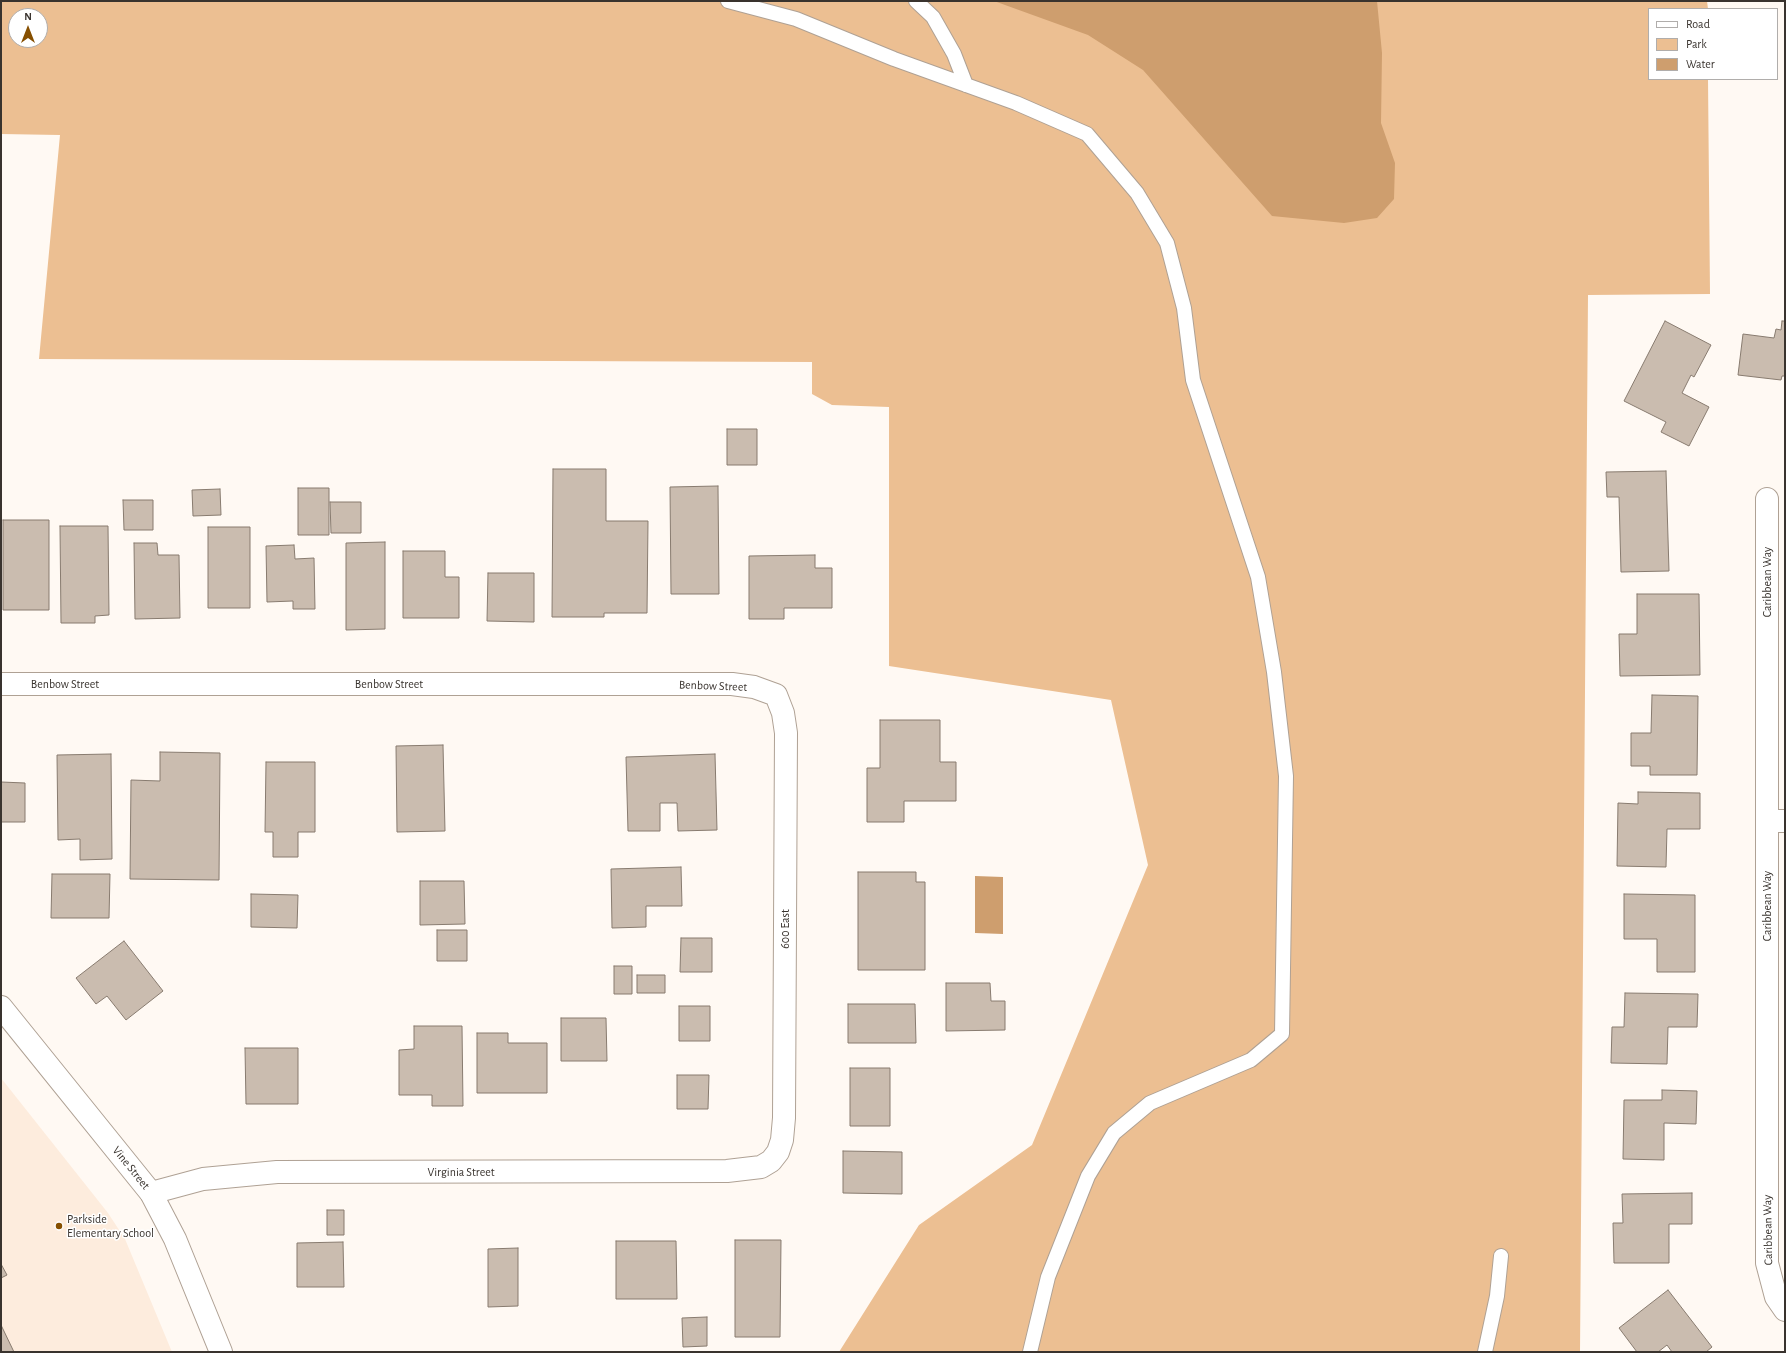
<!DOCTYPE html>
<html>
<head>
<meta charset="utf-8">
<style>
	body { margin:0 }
	#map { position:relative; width:1786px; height:1353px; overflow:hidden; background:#fff9f3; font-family:"Alegreya Sans",sans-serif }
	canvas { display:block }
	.frame { position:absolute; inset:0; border:2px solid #39332e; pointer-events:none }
	.legend { position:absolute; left:1648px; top:8px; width:130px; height:72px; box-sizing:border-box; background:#fff; border:1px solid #b0adab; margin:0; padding:5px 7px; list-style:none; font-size:12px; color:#39332e }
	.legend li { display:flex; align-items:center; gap:8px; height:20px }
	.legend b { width:20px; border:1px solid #b0adab }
	.north { position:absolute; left:8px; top:8px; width:40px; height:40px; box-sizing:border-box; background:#fff; border:1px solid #b0adab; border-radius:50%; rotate:0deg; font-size:11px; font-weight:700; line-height:16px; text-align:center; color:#39332e }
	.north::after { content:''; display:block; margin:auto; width:14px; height:18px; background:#864f00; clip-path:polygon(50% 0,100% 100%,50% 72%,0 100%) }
</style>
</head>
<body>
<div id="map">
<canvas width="1786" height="1353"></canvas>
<div class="frame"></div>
<ul class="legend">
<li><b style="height:5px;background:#fff"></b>Road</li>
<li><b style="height:11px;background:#ecbf92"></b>Park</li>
<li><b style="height:11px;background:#ce9e6e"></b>Water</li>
</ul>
<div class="north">N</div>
</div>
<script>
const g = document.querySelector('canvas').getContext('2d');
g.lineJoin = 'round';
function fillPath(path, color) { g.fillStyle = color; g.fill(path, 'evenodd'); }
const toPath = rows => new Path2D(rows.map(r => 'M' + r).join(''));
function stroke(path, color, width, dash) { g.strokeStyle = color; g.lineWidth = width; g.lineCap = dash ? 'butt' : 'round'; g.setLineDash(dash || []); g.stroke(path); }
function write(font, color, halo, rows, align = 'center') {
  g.font = font + ' "Alegreya Sans",sans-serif'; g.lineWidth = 3; g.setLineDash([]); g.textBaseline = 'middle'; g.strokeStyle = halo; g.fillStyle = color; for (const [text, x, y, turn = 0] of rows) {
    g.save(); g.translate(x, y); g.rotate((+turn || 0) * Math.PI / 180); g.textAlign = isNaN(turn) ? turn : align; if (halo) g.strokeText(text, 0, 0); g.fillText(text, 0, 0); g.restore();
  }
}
fillPath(toPath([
	[1,1078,108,1213,125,1239,172,1352,1,1352]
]), '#fdecdd');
fillPath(toPath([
	[1,1,1707,1,1708,9,1649,9,1649,79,1708,79,1710,294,1588,295,1580,1352,839,1352,919,1225,1032,1145,1148,865,1111,700,889,666,889,407,832,405,812,394,812,362,39,359,60,135,1,134],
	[16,16,40,16,40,40,16,40]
]), '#ecbf92');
fillPath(toPath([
	[994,1,1377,1,1382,53,1381,123,1395,163,1394,199,1377,218,1344,223,1272,216,1143,70,1088,35],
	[975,876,1003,877,1003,934,975,933]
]), '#ce9e6e');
const building = toPath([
	[1665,321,1711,345,1694,377,1691,375,1682,393,1709,407,1689,446,1661,432,1666,422,1624,401,1665,321],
	[1782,321,1785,321,1785,376,1782,376,1781,380,1738,375,1743,334,1774,338,1776,329,1781,330,1782,321],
	[727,429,757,429,757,465,727,465,727,429],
	[553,469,606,469,606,521,648,521,647,613,604,613,604,617,552,617,553,469],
	[1666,471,1669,571,1621,572,1619,497,1607,497,1606,472,1666,471],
	[718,486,719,594,671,594,670,487,718,486],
	[298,488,329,488,329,535,298,535,298,488],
	[220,489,221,515,193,516,192,490,220,489],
	[123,500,153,500,153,530,124,530,123,500],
	[330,502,361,502,361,533,331,533,330,502],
	[3,520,49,520,49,610,3,610,3,520],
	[60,526,108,526,109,615,95,616,95,623,61,623,60,526],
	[208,527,250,527,250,608,208,608,208,527],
	[385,542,385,629,346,630,346,543,385,542],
	[134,543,157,543,158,555,179,555,180,618,135,619,134,543],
	[294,545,295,559,314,558,315,609,293,609,293,601,267,602,266,546,294,545],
	[403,551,445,551,445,577,459,577,459,618,403,618,403,551],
	[815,555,815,568,832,568,832,608,784,608,784,619,749,619,749,556,815,555],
	[488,573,534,573,534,622,487,621,488,573],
	[1637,594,1699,594,1700,675,1620,676,1619,634,1637,634,1637,594],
	[1652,695,1698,696,1697,775,1650,775,1650,766,1631,766,1631,733,1651,733,1652,695],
	[880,720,940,720,940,762,956,762,956,801,904,801,904,822,867,822,867,768,880,768,880,720],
	[443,745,445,831,397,832,396,746,443,745],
	[160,752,220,753,219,880,130,879,131,780,160,781,160,752],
	[111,754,112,859,80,860,80,839,58,840,57,755,111,754],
	[715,754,717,830,678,831,677,803,660,803,660,831,628,831,626,757,715,754],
	[266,762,315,762,315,832,298,832,298,857,273,857,273,832,265,832,266,762],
	[1,782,25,783,25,822,1,822,1,782],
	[1638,792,1700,793,1700,829,1667,829,1666,867,1617,866,1618,803,1638,804,1638,792],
	[681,867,682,906,646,906,646,927,612,928,611,869,681,867],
	[858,872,916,872,916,882,925,882,925,970,858,970,858,872],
	[52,874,110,874,109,918,51,918,52,874],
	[420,881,464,881,465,924,420,925,420,881],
	[251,894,298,895,297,928,251,927,251,894],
	[1624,894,1695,895,1695,972,1657,972,1657,939,1624,939,1624,894],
	[437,930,467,930,467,961,437,961,437,930],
	[681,938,712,938,712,972,680,972,681,938],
	[124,941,163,991,126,1020,107,996,96,1004,76,978,124,941],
	[614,966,632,966,632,994,614,994,614,966],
	[637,975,665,975,665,993,637,993,637,975],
	[946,983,990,983,991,1001,1005,1001,1005,1030,946,1031,946,983],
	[1625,993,1698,994,1697,1027,1668,1027,1667,1064,1611,1063,1612,1027,1624,1027,1625,993],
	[848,1004,915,1004,916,1043,848,1043,848,1004],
	[679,1006,710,1006,710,1041,679,1041,679,1006],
	[561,1018,606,1018,607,1061,561,1061,561,1018],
	[414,1026,462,1026,463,1106,432,1106,432,1095,399,1095,399,1050,414,1049,414,1026],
	[477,1033,508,1033,508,1043,547,1043,547,1093,477,1093,477,1033],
	[245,1048,298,1048,298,1104,246,1104,245,1048],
	[850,1068,890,1068,890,1126,850,1126,850,1068],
	[677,1075,709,1075,708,1109,677,1109,677,1075],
	[1662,1090,1697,1091,1696,1124,1664,1123,1664,1160,1623,1159,1624,1100,1662,1100,1662,1090],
	[843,1151,902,1152,902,1194,843,1193,843,1151],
	[1692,1193,1692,1224,1669,1224,1669,1263,1614,1263,1613,1223,1623,1223,1622,1194,1692,1193],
	[327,1210,344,1210,344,1235,327,1235,327,1210],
	[735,1240,781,1240,780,1337,735,1337,735,1240],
	[616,1241,676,1241,677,1299,616,1299,616,1241],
	[343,1242,344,1287,297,1287,297,1243,343,1242],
	[518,1248,518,1306,488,1307,488,1249,518,1248],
	[1,1264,7,1275,1,1278,1,1264],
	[1668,1290,1712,1347,1706,1352,1672,1352,1667,1345,1658,1352,1637,1352,1619,1328,1668,1290],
	[707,1317,707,1346,683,1347,682,1318,707,1317],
	[1,1325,14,1352,1,1352,1,1325]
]);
fillPath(building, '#cabcaf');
stroke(building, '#887b6f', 1);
const service = toPath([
	[728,1,796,19,894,59,1016,103,1087,134,1137,193,1167,243,1184,308,1193,380,1258,577,1274,672,1286,776,1282,1034,1251,1060,1150,1103,1114,1133,1088,1176,1048,1277,1030,1352],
	[916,1,933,17,954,54,966,85],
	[1485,1352,1497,1296,1501,1256]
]);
const minor = toPath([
	[1767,499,1767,1263,1776,1297,1785,1310],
	[1,684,732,684,754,687,776,695,783,713,786,733,784,1118,782,1140,778,1152,771,1161,761,1167,727,1171,277,1172,203,1179,151,1193],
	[1767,821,1785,821]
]);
const tertiary = toPath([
	[1,1007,151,1193,175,1239,221,1352]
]);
stroke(service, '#afa194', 16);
stroke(minor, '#afa194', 24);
stroke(tertiary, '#afa194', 24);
stroke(service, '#fff', 14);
stroke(minor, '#fff', 22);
stroke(tertiary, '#fff', 22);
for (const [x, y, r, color] of [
	[59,1226,4,"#864f00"]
]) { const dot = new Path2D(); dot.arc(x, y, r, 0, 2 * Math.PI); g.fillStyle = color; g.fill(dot); stroke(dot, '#fff', 1.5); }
write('12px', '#39332e', '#fff', [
	["Caribbean Way",1767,582,-90],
	["Benbow Street",65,684],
	["Benbow Street",389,684],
	["Benbow Street",713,686,2],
	["Caribbean Way",1767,906,-90],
	["600 East",785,929,-90],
	["Vine Street",131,1168,51],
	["Virginia Street",461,1172],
	["Caribbean Way",1768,1230,-91]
]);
write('12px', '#39332e', '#fff', [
	["Parkside",67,1219],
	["Elementary School",67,1233]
], 'left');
</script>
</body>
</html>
